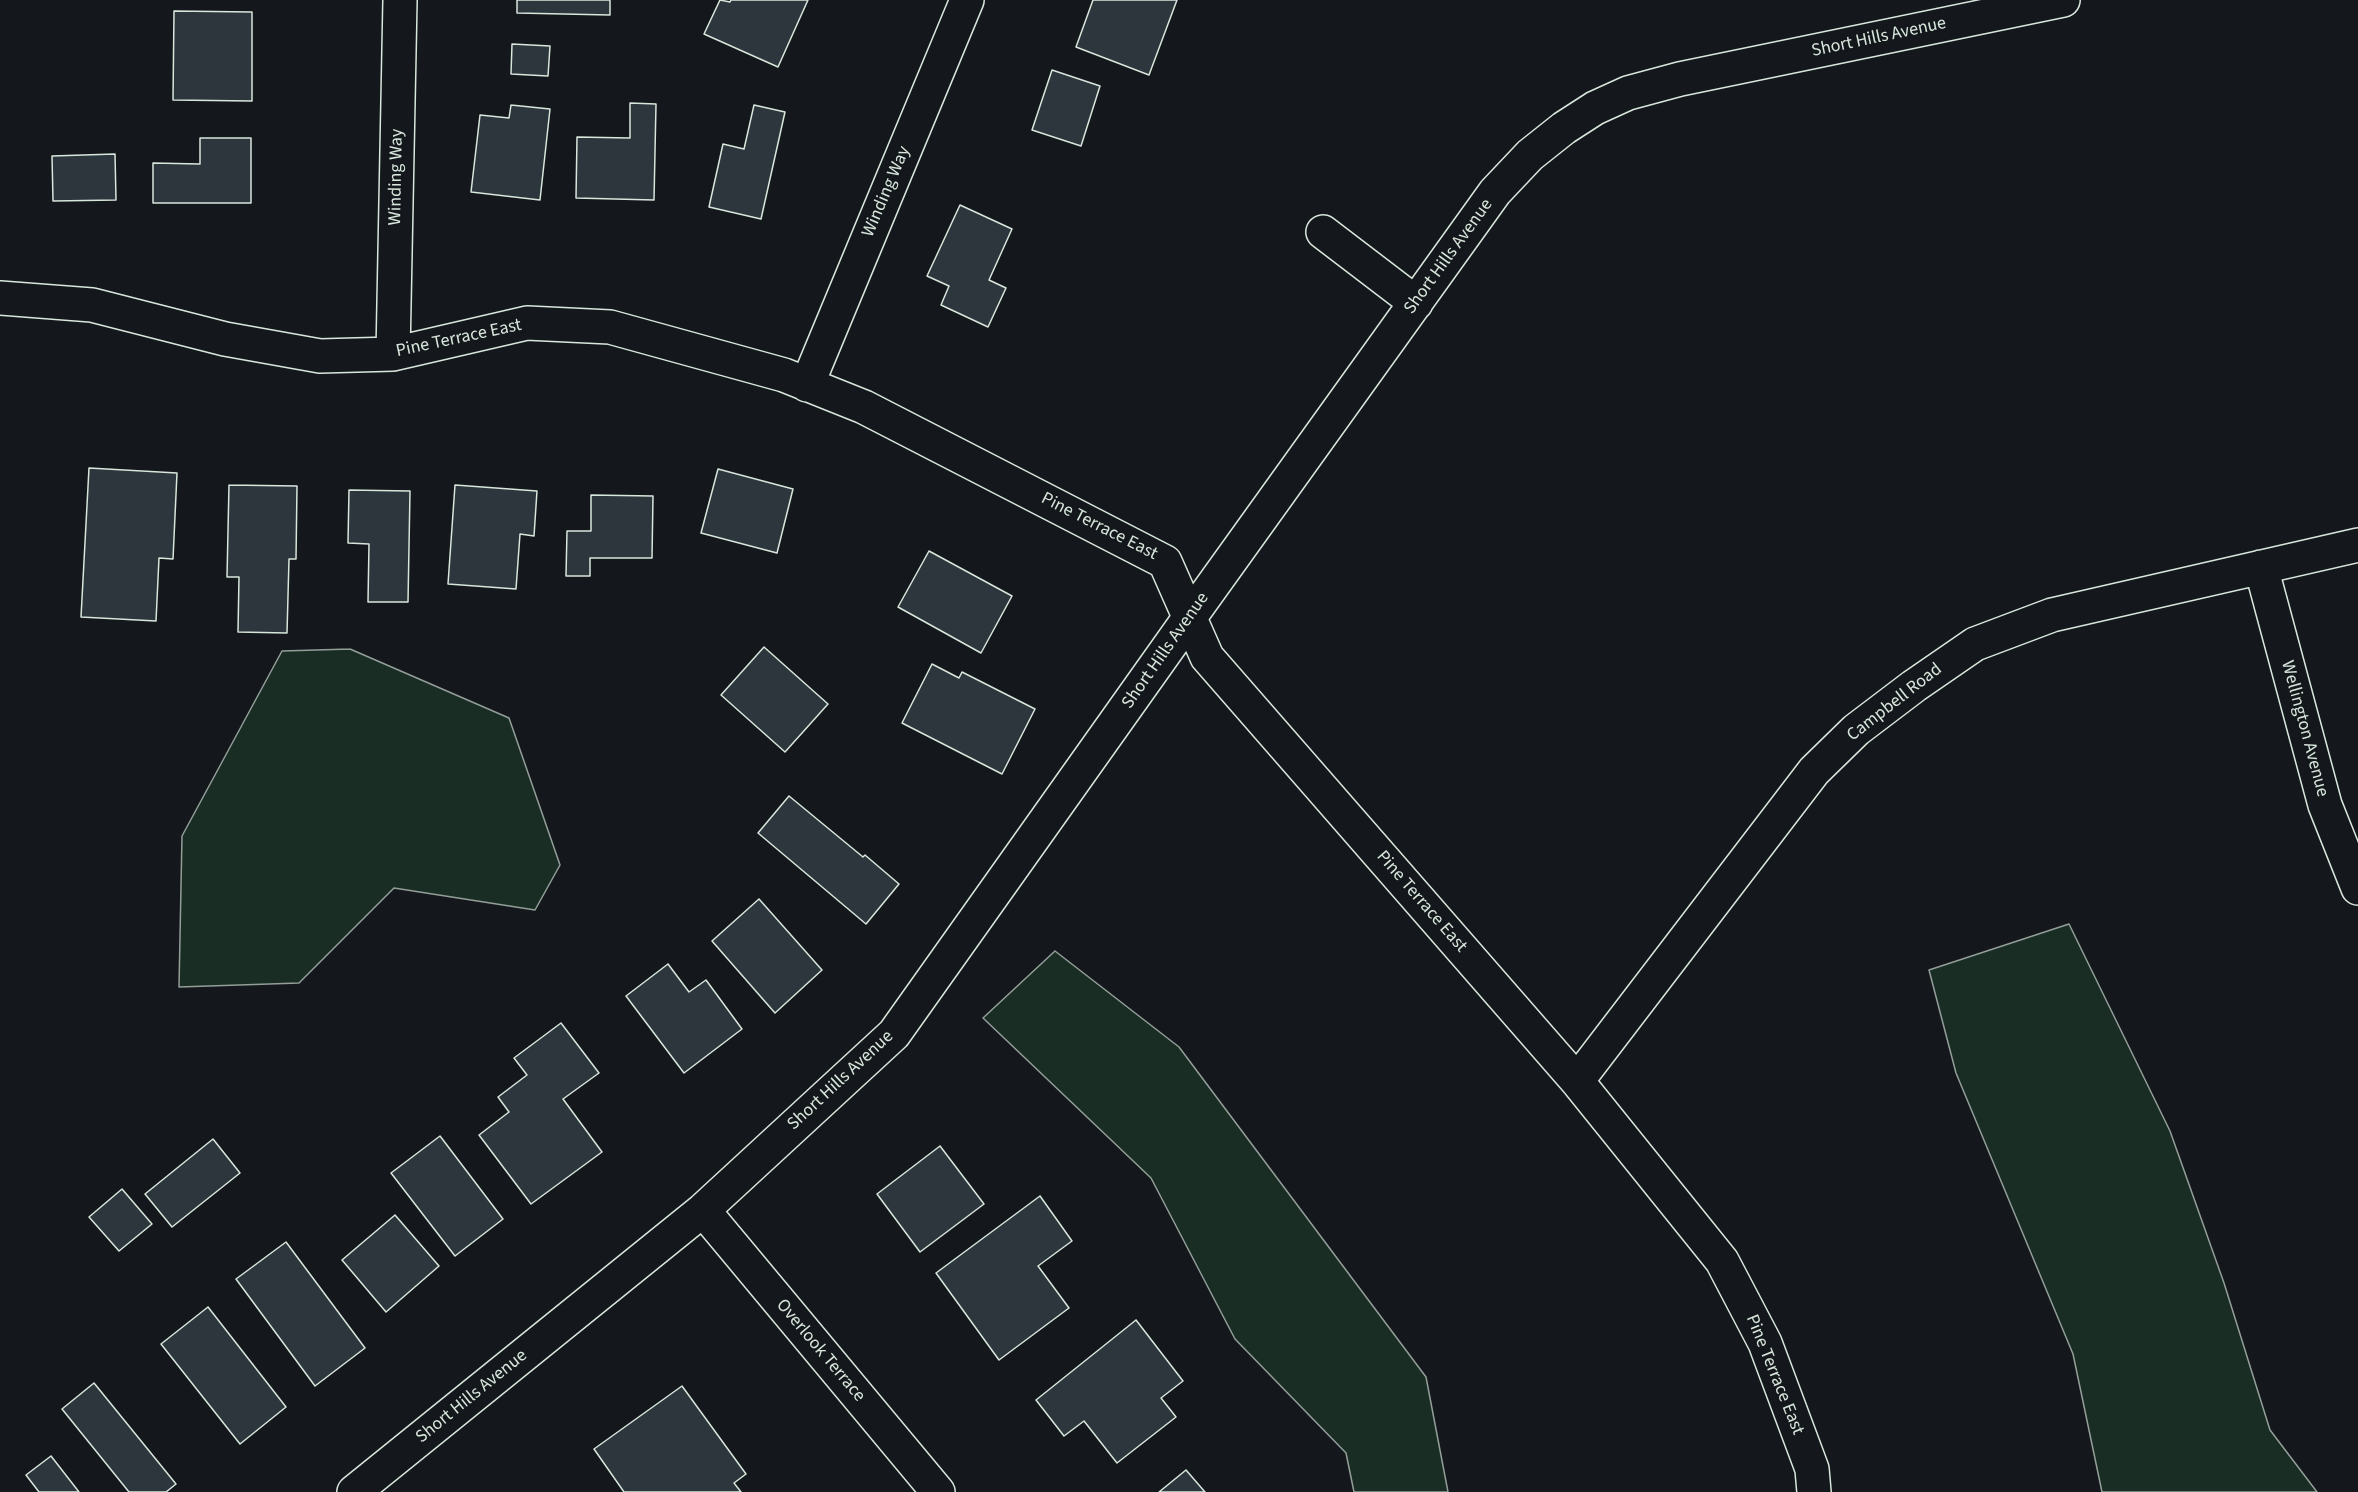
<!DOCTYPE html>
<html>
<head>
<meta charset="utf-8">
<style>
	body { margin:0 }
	canvas { display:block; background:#14181c }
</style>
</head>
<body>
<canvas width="2358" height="1492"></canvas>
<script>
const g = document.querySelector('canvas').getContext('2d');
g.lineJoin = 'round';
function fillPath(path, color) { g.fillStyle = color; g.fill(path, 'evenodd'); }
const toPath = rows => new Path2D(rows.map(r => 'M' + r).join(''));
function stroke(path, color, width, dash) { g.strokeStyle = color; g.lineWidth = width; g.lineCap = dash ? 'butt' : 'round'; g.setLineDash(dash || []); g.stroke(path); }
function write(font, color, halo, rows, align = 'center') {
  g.font = font + ' "Source Sans 3",sans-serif'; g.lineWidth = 4.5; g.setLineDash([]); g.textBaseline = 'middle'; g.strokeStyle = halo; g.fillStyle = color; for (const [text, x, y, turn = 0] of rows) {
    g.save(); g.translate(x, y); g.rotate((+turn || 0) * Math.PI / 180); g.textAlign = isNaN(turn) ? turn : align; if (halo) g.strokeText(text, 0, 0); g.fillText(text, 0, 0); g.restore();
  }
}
const green = toPath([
	[350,649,509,718,560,865,535,910,394,888,299,983,179,987,182,836,282,651,350,649],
	[2069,924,2170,1131,2224,1283,2270,1430,2317,1492,2102,1492,2073,1354,1956,1073,1929,970,2069,924],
	[1055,951,1179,1047,1426,1377,1448,1492,1354,1492,1346,1453,1235,1339,1151,1178,983,1018,1055,951]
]);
fillPath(green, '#1a2d24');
stroke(green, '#939e99', 1.5);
const building = toPath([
	[517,0,610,0,610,15,517,13,517,0],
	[720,0,730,2,731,0,808,0,778,67,704,34,720,0],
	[1093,0,1177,0,1149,75,1076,47,1093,0],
	[174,11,252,12,252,101,173,100,174,11],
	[512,44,550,46,548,76,511,74,512,44],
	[1052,70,1100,86,1081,146,1032,130,1052,70],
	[630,103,656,104,654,200,576,198,577,137,630,138,630,103],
	[511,105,550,109,540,200,471,192,480,115,509,118,511,105],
	[754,105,785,112,761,219,709,207,723,144,744,149,754,105],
	[200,138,251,138,251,203,153,203,153,163,200,164,200,138],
	[115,154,116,200,53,201,52,156,115,154],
	[960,205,1012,229,989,280,1006,288,988,327,941,305,949,286,927,276,960,205],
	[89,468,177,473,173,559,159,558,156,621,81,617,89,468],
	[718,469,793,489,777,553,701,533,718,469],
	[229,485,297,486,296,559,289,559,287,633,238,632,239,577,227,577,229,485],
	[455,485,537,491,534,536,520,534,516,589,448,584,455,485],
	[349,490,410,491,408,602,368,602,369,544,348,543,349,490],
	[591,495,653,496,652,558,590,558,590,576,566,576,567,531,591,531,591,495],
	[929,551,1012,596,981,653,898,607,929,551],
	[764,647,828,704,785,752,721,695,764,647],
	[932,664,959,678,962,672,1035,709,1002,774,902,723,932,664],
	[789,796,863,857,865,855,899,884,866,924,758,833,789,796],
	[759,899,822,970,775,1013,712,941,759,899],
	[668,964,689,992,706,980,742,1029,684,1073,626,996,668,964],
	[561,1023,599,1073,563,1099,602,1152,531,1204,479,1135,509,1112,498,1097,527,1075,514,1058,561,1023],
	[440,1136,503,1219,455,1256,391,1173,440,1136],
	[213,1139,240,1173,172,1227,145,1194,213,1139],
	[940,1146,984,1204,920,1252,877,1194,940,1146],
	[122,1189,152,1224,119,1251,89,1217,122,1189],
	[1040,1196,1072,1241,1038,1266,1069,1308,999,1360,936,1273,1040,1196],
	[395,1215,439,1266,386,1312,342,1260,395,1215],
	[286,1242,365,1348,315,1386,236,1279,286,1242],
	[208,1307,286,1407,240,1444,161,1344,208,1307],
	[1136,1320,1183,1381,1161,1398,1176,1417,1117,1463,1084,1421,1064,1436,1036,1400,1136,1320],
	[94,1383,176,1484,166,1492,129,1492,62,1409,94,1383],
	[682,1386,746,1474,734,1483,741,1492,624,1492,594,1449,682,1386],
	[51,1456,79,1492,39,1492,26,1475,51,1456],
	[1186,1470,1205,1492,1159,1492,1186,1470]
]);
fillPath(building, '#2c363c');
stroke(building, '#d8e6dc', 1.5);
const minor = toPath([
	[1323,232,1416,303],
	[0,298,92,305,225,339,320,356,393,354,527,323,610,327,784,375,864,407,1165,562,1207,657,1577,1081,1722,1261,1765,1343,1812,1469,1814,1492],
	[393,354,400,0],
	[807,385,967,0],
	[2261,567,2325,805,2358,888],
	[1577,1081,1814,771,1856,730,1914,686,1975,644,2052,615,2358,545],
	[703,1210,938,1492],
	[354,1492,703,1210,894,1034,1190,617,1495,192,1530,155,1564,128,1595,108,1628,93,1680,79,2063,0]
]);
stroke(minor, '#d8e6dc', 36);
stroke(minor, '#14181c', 33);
write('18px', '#d8e6dc', '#14181c', [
	["Short Hills Avenue",1879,38,-12],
	["Winding Way",397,177,-89],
	["Winding Way",887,192,-67],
	["Short Hills Avenue",1449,257,-54],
	["Pine Terrace East",459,339,-12],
	["Pine Terrace East",1099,527,27],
	["Short Hills Avenue",1166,651,-55],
	["Campbell Road",1895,703,-38],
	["Wellington Avenue",2304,729,75],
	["Pine Terrace East",1421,902,49],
	["Short Hills Avenue",841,1081,-43],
	["Overlook Terrace",820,1351,50],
	["Pine Terrace East",1774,1375,68],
	["Short Hills Avenue",472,1397,-39]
]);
</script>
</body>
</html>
